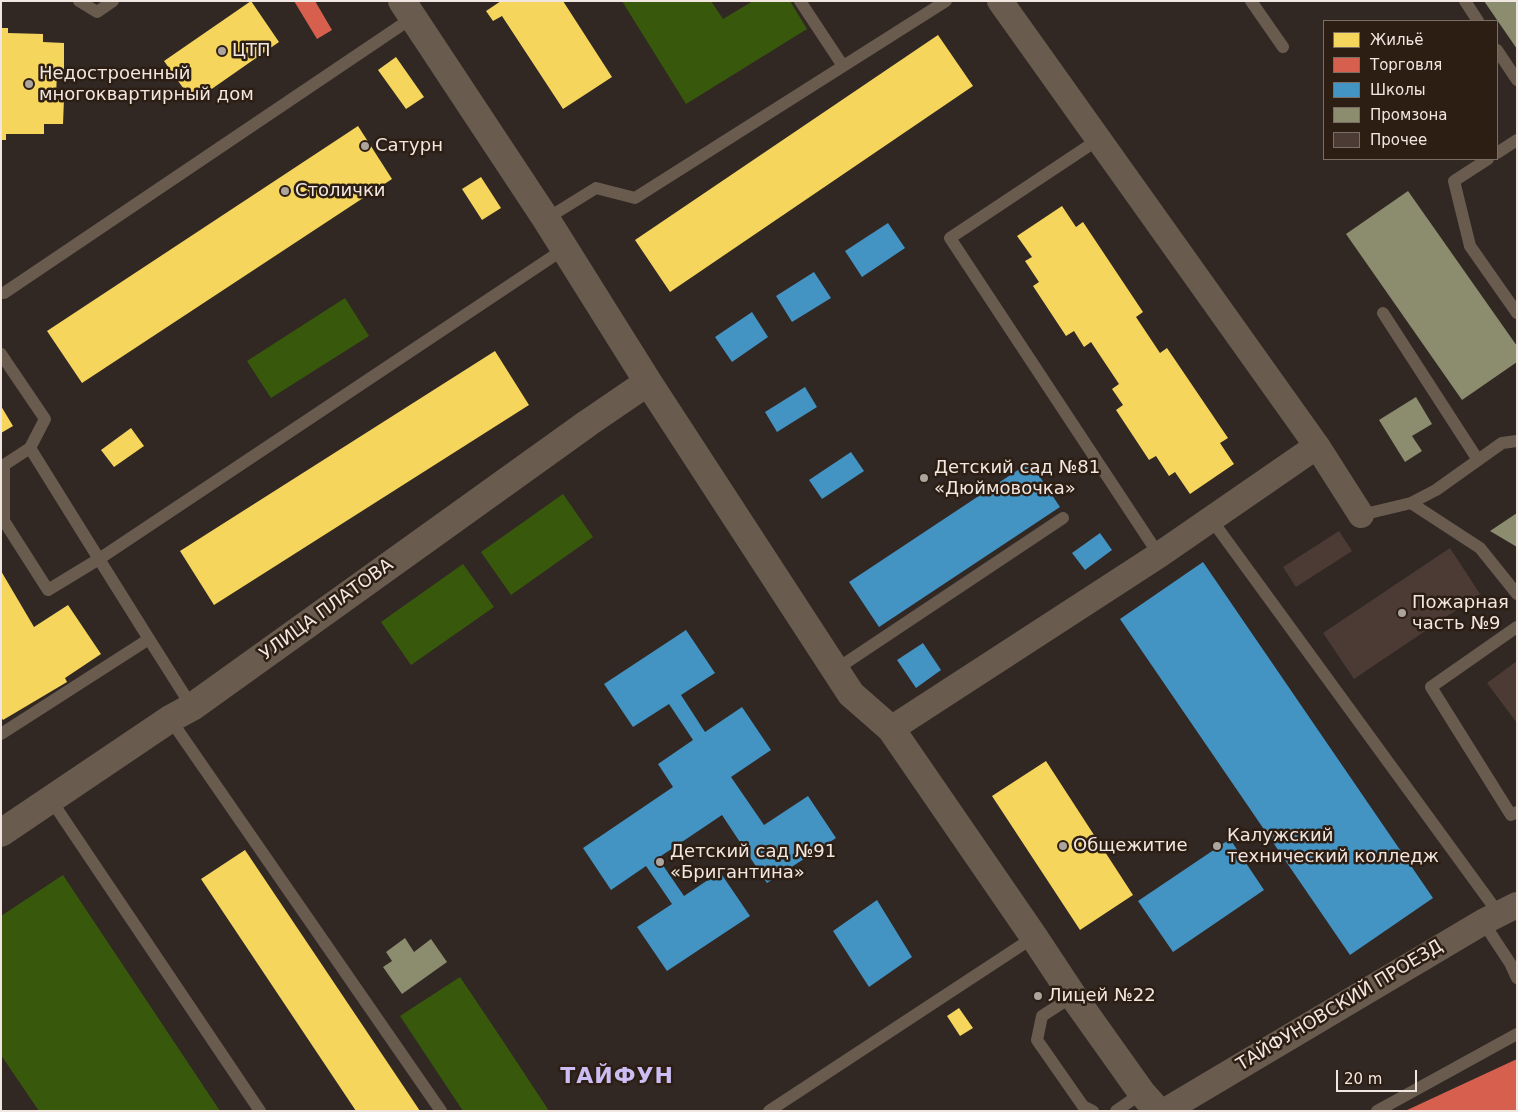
<!DOCTYPE html>
<html>
<head>
<meta charset="utf-8">
<style>
	body { margin:0 }
	#map { position:relative; width:1518px; height:1112px; overflow:hidden; background:#312824; font-family:"DejaVu Sans",sans-serif }
	canvas { display:block }
	.frame { position:absolute; inset:0; border:2px solid #f1e7e0; pointer-events:none }
	.legend { position:absolute; left:1323px; top:20px; width:175px; height:140px; box-sizing:border-box; background:#2d1e14; border:1px solid #7b6e66; margin:0; padding:6px 9px; list-style:none; font-size:15px; color:#f1e7e0 }
	.legend li { display:flex; align-items:center; gap:10px; height:25px }
	.legend b { width:25px; border:1px solid #7b6e66 }
	.scale { position:absolute; left:1336px; top:1070px; width:81px; height:22px; box-sizing:border-box; border:2px solid #f1e7e0; border-top:0; padding-left:6px; font-size:15px; line-height:18px; white-space:nowrap; color:#f1e7e0; -webkit-text-stroke:4px #2d1e14; paint-order:stroke }
</style>
</head>
<body>
<div id="map">
<canvas width="1518" height="1112"></canvas>
<div class="frame"></div>
<ul class="legend">
<li><b style="height:14px;background:#f6d55c"></b>Жильё</li>
<li><b style="height:14px;background:#d6604d"></b>Торговля</li>
<li><b style="height:14px;background:#4393c3"></b>Школы</li>
<li><b style="height:14px;background:#8c8c6e"></b>Промзона</li>
<li><b style="height:14px;background:#4c3b34"></b>Прочее</li>
</ul>
<div class="scale">20 m</div>
</div>
<script>
const g = document.querySelector('canvas').getContext('2d');
g.lineJoin = 'round';
function fillPath(path, color) { g.fillStyle = color; g.fill(path, 'evenodd'); }
const toPath = rows => new Path2D(rows.map(r => 'M' + r).join(''));
function stroke(path, color, width, dash) { g.strokeStyle = color; g.lineWidth = width; g.lineCap = dash ? 'butt' : 'round'; g.setLineDash(dash || []); g.stroke(path); }
function write(font, color, halo, rows, align = 'center') {
  g.font = font + ' "DejaVu Sans",sans-serif'; g.lineWidth = 5; g.setLineDash([]); g.textBaseline = 'middle'; g.strokeStyle = halo; g.fillStyle = color; for (const [text, x, y, turn = 0] of rows) {
    g.save(); g.translate(x, y); g.rotate((+turn || 0) * Math.PI / 180); g.textAlign = isNaN(turn) ? turn : align; if (halo) g.strokeText(text, 0, 0); g.fillText(text, 0, 0); g.restore();
  }
}
fillPath(toPath([
	[622,1,711,1,723,19,753,1,790,1,807,29,686,104],
	[345,298,369,336,271,398,247,361],
	[563,494,593,537,511,595,481,552],
	[463,564,494,607,411,665,381,622],
	[63,875,220,1111,39,1111,1,1055,1,916],
	[460,977,501,1038,549,1111,463,1111,400,1016]
]), '#38590c');
fillPath(toPath([
	[251,1,279,42,193,102,164,61],
	[501,1,563,1,612,77,563,109,502,16,493,21,486,11],
	[1,28,8,28,8,33,43,34,43,42,64,43,64,70,57,70,56,99,64,99,63,124,44,124,44,134,6,134,6,140,1,140],
	[938,35,973,86,670,292,635,240],
	[396,57,424,97,406,109,378,70],
	[358,126,392,179,82,383,47,331],
	[481,177,501,208,482,220,462,189],
	[1062,206,1076,227,1083,222,1143,312,1136,317,1160,353,1167,348,1228,438,1220,443,1234,464,1190,494,1175,472,1169,476,1156,456,1149,460,1116,410,1123,405,1112,389,1119,384,1091,342,1084,347,1074,331,1066,336,1033,286,1039,282,1025,261,1032,257,1017,236],
	[495,351,529,405,214,605,180,551],
	[1,406,13,426,1,433],
	[131,428,144,446,114,467,101,450],
	[1,571,34,627,68,605,101,654,65,678,67,682,3,720,1,717],
	[1046,761,1133,895,1080,930,992,796],
	[245,850,410,1096,420,1111,356,1111,201,879],
	[959,1008,973,1028,960,1036,947,1016]
]), '#f6d55c');
fillPath(toPath([
	[294,1,315,1,332,30,317,39],
	[1517,1059,1517,1111,1405,1111]
]), '#d6604d');
fillPath(toPath([
	[888,223,905,248,862,277,845,251],
	[814,272,831,298,792,322,776,296],
	[752,312,768,337,732,362,715,337],
	[805,387,817,407,777,432,765,412],
	[851,452,864,471,822,499,809,480],
	[1030,462,1060,507,879,627,849,582],
	[1100,533,1112,550,1085,570,1072,553],
	[1203,562,1433,898,1350,955,1120,619],
	[686,630,715,673,681,695,705,732,742,707,771,750,731,777,764,825,808,796,836,838,767,883,722,815,658,858,684,896,720,872,750,916,667,971,637,927,672,904,646,866,611,890,583,848,673,787,658,764,693,740,669,704,633,727,604,684],
	[923,643,941,670,916,688,897,660],
	[1230,839,1264,890,1173,952,1138,901],
	[877,900,912,957,869,987,833,931]
]), '#4393c3');
fillPath(toPath([
	[1484,1,1517,1,1517,49],
	[1408,191,1517,346,1517,362,1462,400,1346,234],
	[1416,397,1432,424,1412,436,1422,451,1405,462,1379,420],
	[1517,513,1517,547,1490,531],
	[405,938,414,952,431,939,447,962,402,994,383,967,392,961,386,952]
]), '#8c8c6e');
fillPath(toPath([
	[1339,531,1352,551,1296,587,1283,567],
	[1450,548,1480,594,1354,679,1323,633],
	[1517,661,1517,723,1487,683]
]), '#4c3b34');
stroke(toPath([
	[79,1,97,12,113,1],
	[800,1,843,66],
	[1251,1,1283,47],
	[1465,1,1478,21],
	[1497,50,1517,80],
	[1099,139,950,238,1159,555],
	[1497,153,1517,140],
	[1488,159,1454,181,1470,246,1517,313],
	[546,219,596,188,635,198,946,1],
	[4,293,412,18],
	[1383,313,1478,460],
	[1,354,45,419,30,448],
	[1411,503,1436,490,1502,443,1517,441],
	[1361,515,1411,503,1480,548,1517,594],
	[1211,519,1499,914],
	[1517,627,1431,687,1511,815,1517,812],
	[835,670,1063,518],
	[192,707,149,639,99,559,30,448,4,465,4,521,48,590,99,559,564,249],
	[170,719,441,1111],
	[1,734,149,639],
	[51,800,260,1111],
	[1483,922,1510,963,1517,978],
	[1073,996,1042,1016,1037,1040,1083,1106,1093,1111],
	[769,1111,1034,937],
	[1116,1111,1142,1093],
	[1377,1111,1517,1034]
]), '#695b4e', 12);
stroke(toPath([
	[1000,1,1317,446,1361,515],
	[891,729,1159,555,1317,446],
	[1165,1111,1483,922,1517,905]
]), '#695b4e', 26);
stroke(toPath([
	[402,1,546,219,648,382,851,694,891,729,1034,937,1073,996,1142,1093,1158,1111],
	[1,833,170,719,192,707,588,423,648,382]
]), '#695b4e', 28);
for (const [x, y, r, color] of [
	[222,51,5,"#aea49e"],
	[29,84,5,"#aea49e"],
	[365,146,5,"#aea49e"],
	[285,191,5,"#aea49e"],
	[924,478,5,"#aea49e"],
	[1402,613,5,"#aea49e"],
	[1063,846,5,"#aea49e"],
	[1217,846,5,"#aea49e"],
	[660,862,5,"#aea49e"],
	[1038,996,5,"#aea49e"]
]) { const dot = new Path2D(); dot.arc(x, y, r, 0, 2 * Math.PI); g.fillStyle = color; g.fill(dot); stroke(dot, '#2d1e14', 2); }
write('18px', '#f1e7e0', '#2d1e14', [
	["ЦТП",232,51],
	["Недостроенный",39,74],
	["многоквартирный дом",39,95],
	["Сатурн",375,146],
	["Столички",295,191],
	["Детский сад №81",934,468],
	["«Дюймовочка»",934,489],
	["Пожарная",1412,603],
	["часть №9",1412,624],
	["Калужский",1227,836],
	["технический колледж",1227,857],
	["Общежитие",1073,846],
	["Детский сад №91",670,852],
	["«Бригантина»",670,873],
	["Лицей №22",1048,996]
], 'left');
write('18px', '#f1e7e0', '#2d1e14', [
	["УЛИЦА ПЛАТОВА",327,610,-36],
	["ТАЙФУНОВСКИЙ ПРОЕЗД",1340,1006,-31]
]);
g.letterSpacing = '1px';
write('bold 22px', '#cdbdf5', '#2d1e14', [
	["ТАЙФУН",617,1077]
]);
g.letterSpacing = '0px';
</script>
</body>
</html>
